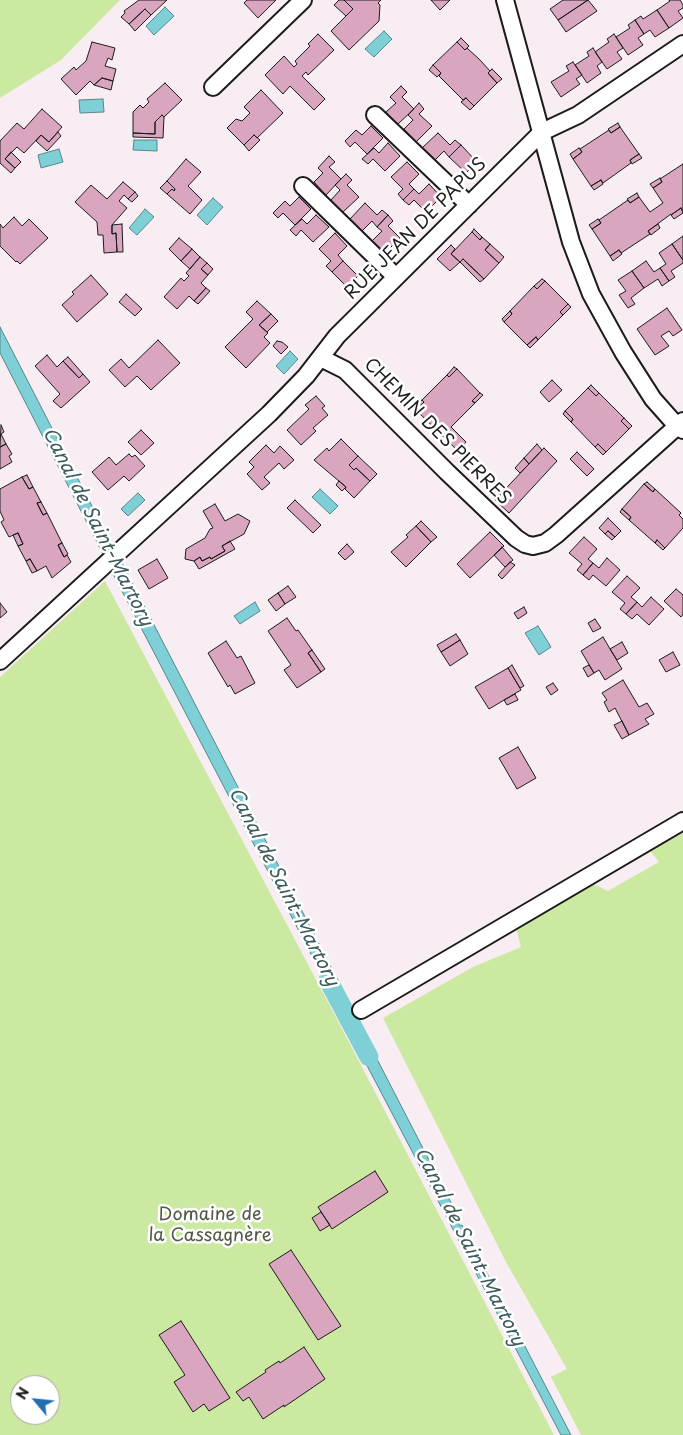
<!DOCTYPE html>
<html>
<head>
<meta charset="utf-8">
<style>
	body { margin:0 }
	#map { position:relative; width:683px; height:1435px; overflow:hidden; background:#f8edf2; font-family:"Playpen Sans",sans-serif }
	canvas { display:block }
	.north { position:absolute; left:10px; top:1375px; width:50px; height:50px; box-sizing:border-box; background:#fff; border:1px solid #a4a4a4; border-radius:50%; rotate:298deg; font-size:14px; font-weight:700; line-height:20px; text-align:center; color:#1c1c1c }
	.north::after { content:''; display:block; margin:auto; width:18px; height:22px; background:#1f6fb2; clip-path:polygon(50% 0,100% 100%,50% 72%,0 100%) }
</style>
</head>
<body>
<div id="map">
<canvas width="683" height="1435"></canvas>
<div class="north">N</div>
</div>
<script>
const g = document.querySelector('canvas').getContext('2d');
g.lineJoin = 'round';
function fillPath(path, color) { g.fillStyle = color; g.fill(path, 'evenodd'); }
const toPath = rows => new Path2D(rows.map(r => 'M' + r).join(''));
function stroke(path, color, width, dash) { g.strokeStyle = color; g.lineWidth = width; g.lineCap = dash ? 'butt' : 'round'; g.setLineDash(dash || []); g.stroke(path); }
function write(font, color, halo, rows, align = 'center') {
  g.font = font + ' "Playpen Sans",sans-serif'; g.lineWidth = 5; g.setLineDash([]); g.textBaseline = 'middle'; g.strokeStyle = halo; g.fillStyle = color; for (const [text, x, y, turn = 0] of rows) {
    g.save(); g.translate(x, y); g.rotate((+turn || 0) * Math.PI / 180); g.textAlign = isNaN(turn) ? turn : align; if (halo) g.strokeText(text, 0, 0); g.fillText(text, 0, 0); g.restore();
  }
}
fillPath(toPath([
	[0,0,120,0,61,60,0,98],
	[105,581,339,1023,554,1435,0,1435,0,677],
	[20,1385,50,1385,50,1415,20,1415],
	[683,833,683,1435,581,1435,551,1377,567,1369,506,1262,383,1018,473,967,521,947,516,928,587,881,608,891,659,862,650,851]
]), '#cce9a1');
const water = toPath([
	[165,7,174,16,154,35,146,26,165,7],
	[384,31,392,39,374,57,365,49,384,31],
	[103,99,104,112,80,113,79,100,103,99],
	[134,140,157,140,157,151,133,150,134,140],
	[59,149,63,162,41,168,38,155,59,149],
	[213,198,223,207,207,225,197,215,213,198],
	[145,209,154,217,137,235,129,228,145,209],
	[0,327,113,547,104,556,0,353,0,327],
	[290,351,298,359,284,374,276,366,290,351],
	[320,489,338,506,330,514,312,497,320,489],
	[138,493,145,500,128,516,121,509,138,493],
	[121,561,347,998,337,1004,111,570,121,561],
	[255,602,260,611,240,624,234,616,255,602],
	[538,626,551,647,539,655,525,633,538,626],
	[362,1030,460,1220,458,1222,460,1226,462,1225,571,1435,561,1435,352,1037,362,1030]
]);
fillPath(water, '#7ecfd6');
stroke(water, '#57878c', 1);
stroke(toPath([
	[328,980,369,1057]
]), '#7ecfd6', 19);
const building = toPath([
	[139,0,167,0,151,15,145,9,129,24,121,17,125,13,124,11,139,0],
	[247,0,276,0,258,18,244,3,247,0],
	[339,0,344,0,353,9,346,16,334,5,339,0],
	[344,0,381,0,378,3,380,5,379,21,349,50,331,31,353,9,344,0],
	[431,0,450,0,440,10,431,0],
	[563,0,588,0,558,20,550,9,563,0],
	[588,0,597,11,566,32,558,20,588,0],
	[669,0,680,0,683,5,683,8,678,11,683,18,669,28,657,10,670,1,669,0],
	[145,9,151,15,135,31,129,24,145,9],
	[657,10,669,28,655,37,650,30,644,34,635,20,641,16,643,19,657,10],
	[635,20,644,34,638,38,643,45,628,55,616,37,630,28,628,25,635,20],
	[318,34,334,50,308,75,306,72,302,76,325,99,314,110,290,86,283,94,265,75,284,56,294,67,297,64,295,61,310,46,308,44,318,34],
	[614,34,623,48,617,52,622,59,607,69,595,52,609,42,607,39,614,34],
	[461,38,469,46,465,50,457,42,461,38],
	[92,42,115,48,112,60,108,58,105,66,116,69,113,81,102,78,94,85,90,81,76,95,61,79,74,67,76,70,86,61,92,42],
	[457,42,465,50,467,48,480,60,490,71,488,73,497,83,474,106,466,98,463,100,439,76,441,73,433,65,457,42],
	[593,48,602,62,597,66,601,73,587,83,575,65,589,56,587,52,593,48],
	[573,62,582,75,576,79,580,84,561,97,551,82,569,71,566,66,573,62],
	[433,65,441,73,437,77,429,70,433,65],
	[492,69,502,79,497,83,488,73,492,69],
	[102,78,113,81,111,90,94,85,102,78],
	[165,83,182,100,164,117,162,115,155,122,155,134,133,133,133,112,140,105,143,108,149,102,147,99,165,83],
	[401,86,407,92,402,97,414,109,398,124,386,112,396,103,390,97,401,86],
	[261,90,283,113,257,138,254,135,244,145,227,128,236,119,242,121,250,113,244,107,261,90],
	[466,98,474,106,470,110,461,102,466,98],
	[419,103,424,109,419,114,432,126,416,142,404,129,413,120,408,115,419,103],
	[42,109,62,127,49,142,41,135,24,153,17,147,5,159,15,168,11,173,0,163,0,141,17,123,24,129,42,109],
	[162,115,164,117,163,138,133,137,133,133,155,134,155,122,162,115],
	[618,123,620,127,611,133,608,129,618,123],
	[371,126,383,138,367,154,355,142,350,147,345,141,356,130,362,135,371,126],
	[620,127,639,154,630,160,631,163,603,183,601,180,591,186,573,159,582,152,580,149,609,130,611,133,620,127],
	[58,132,61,136,47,151,36,141,41,135,49,142,58,132],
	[438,133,450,145,455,140,461,145,449,157,444,151,435,160,422,148,438,133],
	[254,135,260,140,249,151,244,145,254,135],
	[388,143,400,156,385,171,373,159,368,164,362,159,374,148,379,153,388,143],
	[461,145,477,162,466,173,449,157,461,145],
	[579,148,582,152,573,159,570,154,579,148],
	[11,152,21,162,15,168,5,159,11,152],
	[639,154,642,158,632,164,630,160,639,154],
	[329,156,335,162,329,167,341,179,326,195,314,182,323,173,318,168,329,156],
	[186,159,201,172,188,186,202,200,190,214,167,194,172,189,174,191,175,189,167,181,186,159],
	[407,162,419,174,409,184,414,189,403,200,398,194,403,189,391,177,407,162],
	[683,164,683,211,681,208,671,215,671,214,648,231,650,234,621,253,619,250,610,256,592,229,601,223,599,220,628,200,630,203,639,197,650,212,663,203,653,188,662,182,660,179,683,164],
	[346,174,352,180,347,185,359,197,343,212,331,200,340,190,335,185,346,174],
	[660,178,662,182,653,188,650,184,660,178],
	[601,180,603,184,594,190,591,186,601,180],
	[167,181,175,189,174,191,172,189,167,194,160,188,167,181],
	[123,182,135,192,128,199,124,195,119,201,127,208,112,225,112,234,116,233,117,252,104,253,103,235,98,235,97,222,75,202,91,185,107,199,123,182],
	[429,184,441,197,426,212,414,200,409,205,403,200,414,189,419,194,429,184],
	[135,192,138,196,132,202,128,199,135,192],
	[637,193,639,197,630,203,627,199,637,193],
	[299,197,311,209,295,225,283,213,278,218,273,213,285,201,290,206,299,197],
	[365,203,377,215,382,210,388,215,377,227,372,221,362,231,350,219,365,203],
	[681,208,683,213,674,219,671,215,681,208],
	[316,215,329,227,313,242,301,230,296,236,290,230,302,219,307,224,316,215],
	[388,215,393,221,388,226,400,238,385,253,372,241,382,231,377,227,388,215],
	[14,217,22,226,29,219,48,238,20,264,17,261,16,262,0,246,0,224,3,228,14,217],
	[598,219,601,223,592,229,589,225,598,219],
	[122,224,123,252,117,252,116,233,112,234,112,225,122,224],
	[658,224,660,228,651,235,648,231,658,224],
	[474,229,482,237,480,240,472,232,474,229],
	[472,232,480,240,482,237,490,244,485,250,499,263,484,279,463,259,460,262,451,254,472,232],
	[335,233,347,246,338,255,343,261,332,272,326,266,331,261,319,249,335,233],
	[683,236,683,260,672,244,683,236],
	[179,238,192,249,181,261,169,249,179,238],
	[490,244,504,257,499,263,485,250,490,244],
	[672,244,683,260,683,263,671,271,675,277,669,281,660,268,666,264,659,253,672,244],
	[451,245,455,249,451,254,460,262,450,271,437,259,451,245],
	[192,249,200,257,190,269,181,261,192,249],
	[619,250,622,254,613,261,610,256,619,250],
	[200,257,207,263,201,269,208,275,201,283,206,288,194,301,189,296,177,309,164,297,181,278,184,281,189,276,186,273,200,257],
	[463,259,484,279,480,282,460,262,463,259],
	[343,261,358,276,347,287,332,272,343,261],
	[646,261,654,272,660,268,669,281,662,286,658,279,644,288,632,271,646,261],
	[207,263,213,269,208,275,201,269,207,263],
	[632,271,644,288,631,298,635,304,628,308,619,295,626,291,618,280,632,271],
	[91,275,108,294,77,322,62,305,74,294,72,292,91,275],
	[542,279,545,281,537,289,534,286,542,279],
	[545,281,568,304,560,312,563,315,538,340,536,337,527,345,504,322,512,314,510,311,534,286,537,289,545,281],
	[206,288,210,291,198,304,194,301,206,288],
	[126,294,142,309,135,316,119,302,126,294],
	[257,301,271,314,259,325,268,333,264,337,270,343,246,368,225,347,253,319,246,312,257,301],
	[568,304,571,307,563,315,560,312,568,304],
	[667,308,682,330,673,336,669,331,661,336,669,346,655,355,637,329,667,308],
	[510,311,512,314,504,322,502,319,510,311],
	[271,314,278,321,267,332,259,325,271,314],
	[536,337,538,340,530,348,527,345,536,337],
	[158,340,180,363,151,390,137,376,125,387,109,370,121,359,129,368,158,340],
	[277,341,282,342,288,347,281,354,273,346,277,341],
	[47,355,57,367,63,361,79,378,83,374,90,382,61,408,53,401,60,394,35,366,47,355],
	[68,357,83,374,79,378,63,361,68,357],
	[454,367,457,369,449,377,447,375,454,367],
	[457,369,480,393,472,401,475,403,451,427,466,442,458,451,416,410,424,402,422,400,447,375,449,377,457,369],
	[552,380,562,390,549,402,540,392,552,380],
	[591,385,599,393,596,396,588,388,591,385],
	[588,388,596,396,599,393,624,418,621,421,629,429,606,452,598,444,595,447,571,422,573,419,565,411,588,388],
	[480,393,483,395,475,403,472,401,480,393],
	[316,396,325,406,322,408,328,415,313,428,316,431,301,445,287,430,309,409,305,405,316,396],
	[422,400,424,402,416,410,414,408,422,400],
	[565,411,573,419,571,422,563,414,565,411],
	[624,418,632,426,629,429,621,421,624,418],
	[1,425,4,432,1,434,6,444,0,447,1,425],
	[141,430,154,443,141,455,128,442,141,430],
	[341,439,358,456,349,465,354,470,356,468,370,481,354,498,345,489,346,487,314,460,327,448,329,451,341,439],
	[6,444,12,454,9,456,12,462,0,469,0,447,6,444],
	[537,444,542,450,529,464,524,458,537,444],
	[598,444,606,452,603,455,595,447,598,444],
	[266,445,274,453,280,446,294,460,284,469,279,463,264,477,270,483,262,490,247,474,254,467,249,462,266,445],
	[544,448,557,461,509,513,495,500,544,448],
	[577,452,594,469,587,476,570,459,577,452],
	[129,454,132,457,135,455,145,466,129,481,124,476,108,490,92,472,109,457,116,465,129,454],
	[358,456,377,474,370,481,356,468,354,470,349,465,358,456],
	[524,458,529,464,520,473,515,468,524,458],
	[27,475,33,487,29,489,22,477,27,475],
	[22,477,29,489,33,487,41,502,37,503,43,515,47,513,62,543,58,545,64,557,67,555,71,562,52,578,46,566,37,571,30,559,26,561,18,546,23,544,18,533,9,537,1,522,4,520,0,511,0,489,22,477],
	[339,481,346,487,342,491,336,485,339,481],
	[647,482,655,489,653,492,644,484,647,482],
	[644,484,653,492,655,489,681,513,679,515,683,519,683,528,665,548,657,540,655,543,629,520,631,517,622,509,644,484],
	[295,500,321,525,313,533,287,508,295,500],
	[41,502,47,513,43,515,37,503,41,502],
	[215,504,225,521,238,514,250,521,244,534,222,546,225,551,211,559,210,557,202,561,200,557,194,561,185,559,186,549,205,538,210,529,213,528,203,511,215,504],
	[622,509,631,517,629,520,620,512,622,509],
	[608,518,621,531,615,537,608,531,605,534,599,528,608,518],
	[421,521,437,537,431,542,416,526,421,521],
	[416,526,431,542,406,567,391,552,408,537,406,535,416,526],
	[608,531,615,537,612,540,605,534,608,531],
	[490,532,504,546,470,578,457,564,490,532],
	[18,533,23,544,18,546,13,535,18,533],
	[584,537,597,549,588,559,593,563,583,575,577,570,582,564,569,553,584,537],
	[657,540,665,548,663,550,655,543,657,540],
	[230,541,235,549,199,569,194,561,200,557,202,561,210,557,211,559,225,551,222,546,230,541],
	[62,543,68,554,64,557,58,545,62,543],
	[347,544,354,552,345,560,338,553,347,544],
	[502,547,513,560,505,567,494,555,502,547],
	[607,558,620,570,606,586,593,575,589,580,583,575,593,563,599,568,607,558],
	[30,559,37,571,32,573,26,561,30,559],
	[157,559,168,578,149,589,138,570,157,559],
	[510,562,515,565,502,579,498,575,510,562],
	[627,576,640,588,631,597,637,602,626,614,620,609,625,603,612,592,627,576],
	[288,586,296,597,285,604,278,593,288,586],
	[676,589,683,595,683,614,681,617,664,601,676,589],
	[278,593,285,604,276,611,268,600,278,593],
	[651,597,664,609,649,625,637,614,632,619,626,614,637,602,642,607,651,597],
	[0,603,7,612,0,618,0,603],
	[524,607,527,613,518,619,514,613,524,607],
	[287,618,296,631,298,630,312,650,308,653,321,672,297,688,284,670,291,665,268,631,287,618],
	[595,619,601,628,593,632,588,623,595,619],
	[456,634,460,640,441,652,437,645,456,634],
	[603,637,622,669,605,680,599,670,594,673,581,651,603,637],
	[460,640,468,654,450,666,441,652,460,640],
	[226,641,237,658,241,656,255,683,235,694,230,685,228,687,208,653,226,641],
	[622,642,628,653,617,660,610,649,622,642],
	[312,650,325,669,321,672,308,653,312,650],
	[673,652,680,665,666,672,659,660,673,652],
	[512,665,524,686,520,688,508,668,512,665],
	[589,665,594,673,588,677,583,668,589,665],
	[508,668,521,690,489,709,475,687,508,668],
	[623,680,639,707,647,703,654,714,645,719,649,724,629,735,615,708,609,712,604,702,607,700,602,693,623,680],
	[553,683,558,690,551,695,546,687,553,683],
	[515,694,518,700,507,705,504,700,515,694],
	[622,721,629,735,622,739,614,725,622,721],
	[518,747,536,778,517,789,499,758,518,747],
	[375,1171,388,1192,332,1229,318,1207,375,1171],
	[321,1212,330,1225,320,1231,312,1218,321,1212],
	[291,1250,341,1326,318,1340,269,1264,291,1250],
	[181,1321,230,1398,209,1411,204,1404,193,1412,174,1382,185,1375,159,1335,181,1321],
	[304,1347,325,1379,284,1407,284,1405,263,1419,249,1397,243,1401,236,1392,266,1372,265,1370,279,1361,280,1363,304,1347]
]);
fillPath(building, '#daa5be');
stroke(building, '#1c1c1c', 1);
const minor = toPath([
	[505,0,571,242,591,294,623,352,653,399,677,426,683,430],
	[213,87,303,0],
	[375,115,469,205],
	[303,186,396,277],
	[321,358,345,370,447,472,516,538,525,544,533,546,545,543,556,535,683,421],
	[0,661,269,414,306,376,337,336,542,132,578,115,683,44],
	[361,1010,683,821]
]);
stroke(minor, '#1c1c1c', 20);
stroke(minor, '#fff', 16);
write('18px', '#1c1c1c', '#fff', [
	["RUE JEAN DE PAPUS",416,229,-45],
	["CHEMIN DES PIERRES",437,432,45]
]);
write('18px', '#515a44', '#fff', [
	["Domaine de",210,1215],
	["la Cassagnère",210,1236]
]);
write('italic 19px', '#3e5b5d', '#fff', [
	["Canal de Saint-Martory",97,527,63],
	["Canal de Saint-Martory",283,887,63],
	["Canal de Saint-Martory",469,1247,63]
]);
</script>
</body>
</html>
